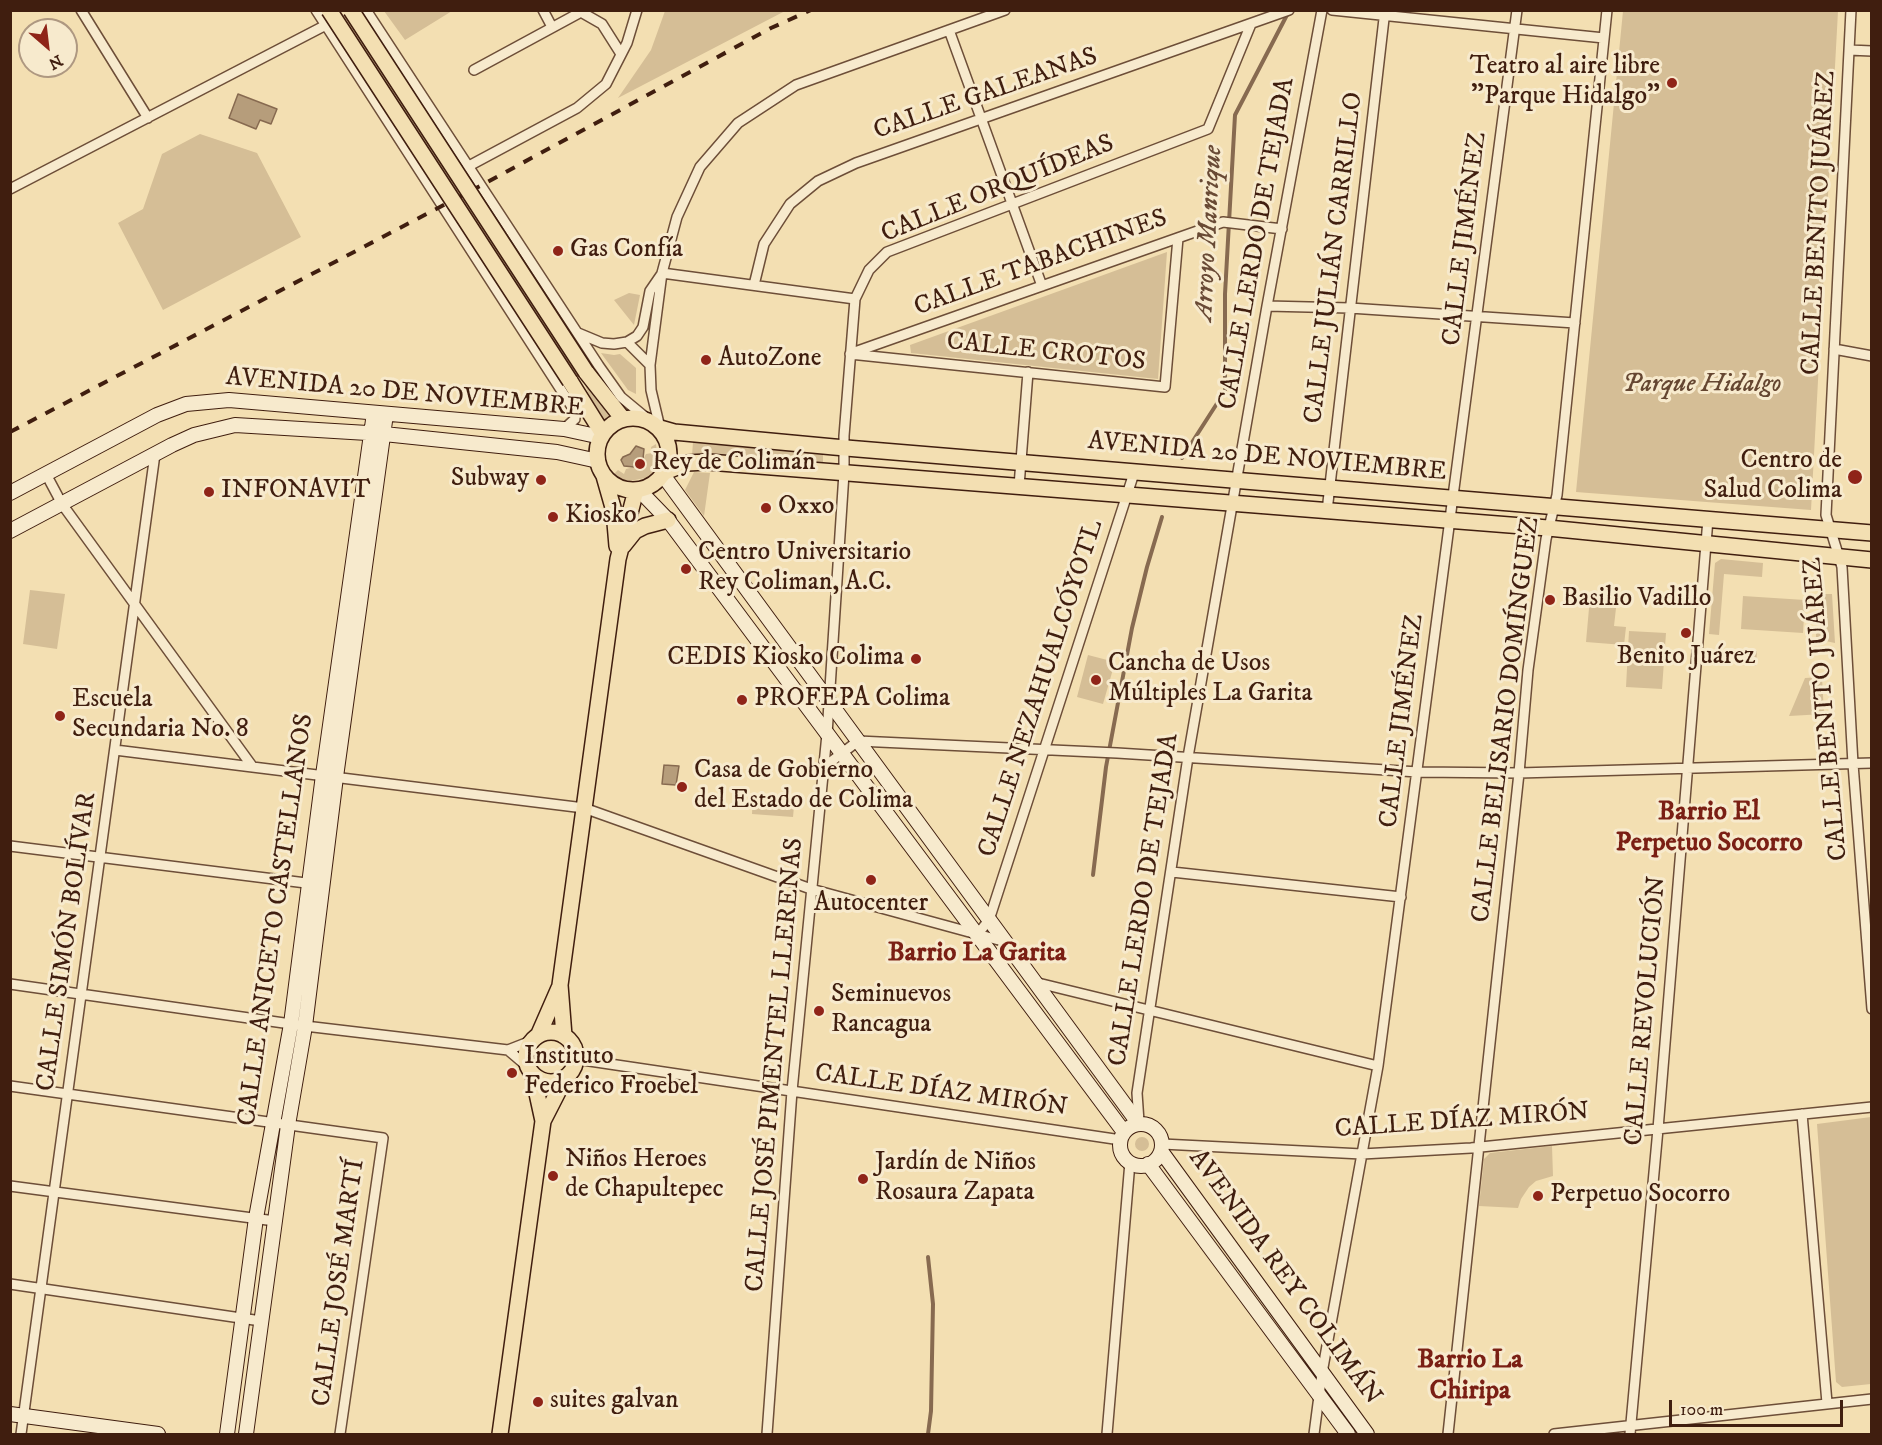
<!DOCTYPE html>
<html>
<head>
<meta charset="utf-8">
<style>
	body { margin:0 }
	#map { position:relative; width:1882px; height:1445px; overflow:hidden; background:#f3dfb2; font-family:"IM FELL DW Pica",serif }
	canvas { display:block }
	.frame { position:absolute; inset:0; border:12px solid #401e0f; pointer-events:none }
	.north { position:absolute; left:18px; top:18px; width:60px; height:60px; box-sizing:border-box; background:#f7eacd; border:2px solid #ae9881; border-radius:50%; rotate:152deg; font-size:16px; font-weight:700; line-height:24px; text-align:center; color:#401e0f }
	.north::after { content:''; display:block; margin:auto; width:21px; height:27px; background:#8f2418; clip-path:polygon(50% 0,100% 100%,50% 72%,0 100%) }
	.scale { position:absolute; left:1669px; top:1400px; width:174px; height:27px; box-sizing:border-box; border:3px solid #401e0f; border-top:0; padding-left:8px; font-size:18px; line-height:21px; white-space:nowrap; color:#401e0f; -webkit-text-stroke:4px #f7eacd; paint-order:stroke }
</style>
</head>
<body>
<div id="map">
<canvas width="1882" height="1445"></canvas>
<div class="frame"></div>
<div class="north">N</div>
<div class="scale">100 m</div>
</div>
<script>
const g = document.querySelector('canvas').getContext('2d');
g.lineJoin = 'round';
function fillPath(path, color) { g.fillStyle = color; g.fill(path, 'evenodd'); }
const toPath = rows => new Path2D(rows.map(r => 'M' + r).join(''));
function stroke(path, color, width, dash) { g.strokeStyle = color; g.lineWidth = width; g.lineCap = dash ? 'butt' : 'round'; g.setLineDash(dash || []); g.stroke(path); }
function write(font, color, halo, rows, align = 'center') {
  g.font = font + ' "IM FELL DW Pica",serif'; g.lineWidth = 6; g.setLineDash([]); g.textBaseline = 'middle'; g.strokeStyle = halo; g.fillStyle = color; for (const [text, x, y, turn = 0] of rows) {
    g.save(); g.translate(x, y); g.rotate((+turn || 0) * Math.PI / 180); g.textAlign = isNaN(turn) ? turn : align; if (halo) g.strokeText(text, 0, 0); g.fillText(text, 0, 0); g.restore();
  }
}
fillPath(toPath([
	[384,11,452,11,405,40],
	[665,11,665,10,785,11,618,98,651,50],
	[1623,11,1838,11,1811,510,1576,492],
	[200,134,257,153,301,237,163,310,118,223,143,209,162,154],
	[1167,252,1158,379,911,353,910,345],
	[629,293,640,295,634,325,614,300],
	[601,353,614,355,620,354,636,368,636,394,628,390],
	[585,385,613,413,600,423],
	[693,442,823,453,823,464,692,456],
	[656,444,658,462,651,474,645,478,630,481,621,479,614,474,618,470,624,474,626,469,639,466,646,454,652,453,651,447],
	[694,472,710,473,704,516,685,490],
	[1721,559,1763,563,1762,577,1724,574,1719,635,1709,634,1715,563],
	[30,590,65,594,57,649,23,644],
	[1817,594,1832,594,1835,643,1816,639,1816,634,1824,626,1825,611,1816,601],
	[1743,596,1805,600,1803,633,1741,629],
	[1590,597,1617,599,1614,626,1626,627,1624,645,1586,642],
	[1629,631,1666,633,1662,689,1626,687],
	[1743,650,1757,651,1756,666,1742,665],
	[1088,655,1115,662,1103,704,1077,697],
	[1822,677,1824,714,1789,716,1805,678],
	[753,793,795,796,793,817,752,814],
	[1871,1117,1871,1384,1842,1387,1836,1382,1817,1124],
	'1135 1144a7 7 0 1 1 14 0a7 7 0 1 1-14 0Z',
	[1552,1146,1553,1176,1536,1181,1529,1187,1521,1199,1518,1208,1479,1206,1484,1159,1490,1153]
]), '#d5be96');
const water = toPath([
	[238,94,277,109,271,124,260,120,256,129,229,118,238,94],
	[636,446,644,449,643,459,634,467,624,466,621,460,623,457,630,454,636,446],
	[664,765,679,766,676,785,662,784,664,765]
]);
fillPath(water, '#b69d7b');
stroke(water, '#876a50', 1.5);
stroke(toPath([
	[1182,458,1225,391,1225,294,1235,115,1288,13],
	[1093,875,1106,767,1132,628,1147,567,1162,517],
	[928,1434,931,1411,933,1304,928,1257]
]), '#876a50', 4);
const street = toPath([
	[81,10,148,118],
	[316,10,574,410,575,419,564,429],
	[366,10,599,366,621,397,650,421],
	[543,10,552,27],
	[1332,10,1604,38],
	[1851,10,1826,515,1842,567,1853,764,1872,1009],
	[949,30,1042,286],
	[1849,50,1872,51],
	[474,70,581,12,602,24,621,54],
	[467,167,577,108,606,84,627,43,637,10],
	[10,189,326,25],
	[662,273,855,299],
	[754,285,764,244,790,204,818,181,856,163,1289,10],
	[1267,306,1350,308,1575,323],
	[578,333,602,343,614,344,627,342,637,336,643,327,650,291,661,275],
	[627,342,650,365],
	[1834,349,1872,356],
	[852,353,1223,222,1282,229],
	[850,354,1165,387,1178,238],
	[660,428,651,390,650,365,662,273,677,217,700,167,738,123,796,85,1005,10],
	[46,474,62,504,252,766],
	[1019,486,1028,372],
	[1327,511,1385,10],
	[115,750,584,808,811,889,1006,942],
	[824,767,858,741,1117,753,1418,772,1519,773,1872,763],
	[10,846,314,884],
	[1172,872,1401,897],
	[977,935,989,920,1135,470],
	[1034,982,1378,1066],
	[10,984,305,1026,508,1050,528,1067],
	[508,1050,531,1041],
	[576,1059,1121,1140],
	[10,1086,383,1138,340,1434],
	[1802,1114,1827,1403],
	[1139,1122,1137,1093,1188,757,1267,306,1322,10],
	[1162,1144,1362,1154,1471,1148,1872,1107],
	[10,1186,275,1221],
	[10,1284,261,1321],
	[21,1434,155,454],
	[767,1434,792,1091,827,734,844,473,844,436,855,299,869,270,887,252,1208,129,1251,24],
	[1107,1434,1130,1162],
	[1314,1434,1322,1373,1378,1066,1517,10],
	[1448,1434,1519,773,1528,670,1546,539,1557,495,1607,10],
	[1554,1434,1872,1399],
	[1630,1434,1658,1129,1708,519]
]);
const secondary = toPath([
	[663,475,1139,1124],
	[639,490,668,520,1124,1132],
	[10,493,157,415,186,404,229,400,564,429,601,437],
	[10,531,172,445,194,435,235,425,384,434,557,452,598,461],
	'1120 1145a21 21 0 1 1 42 0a21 21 0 1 1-42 0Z',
	[1161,1151,1367,1434],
	[1148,1164,1348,1434],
	[10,1414,158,1434],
	[227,1434,256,1218,291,1024,323,775,374,413],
	[246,1434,288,1125,305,1026,336,777,386,414]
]);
const primary = toPath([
	[586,372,623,419],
	[570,381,603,434],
	'597 454a36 36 0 1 1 72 0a36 36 0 1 1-72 0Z',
	[660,428,674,432,834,447,1872,533],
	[665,472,687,463,708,462,1548,528,1872,560],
	[604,476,614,511,617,546],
	[623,546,635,531,645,526,668,520],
	'526 1057a25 25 0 1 1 50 0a25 25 0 1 1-50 0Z',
	[538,1036,559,988],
	[564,1036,560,985,618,559,636,490],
	[533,1075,543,1121],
	[500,1434,543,1121,565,1078]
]);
stroke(street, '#6d4e38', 12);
stroke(secondary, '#401e0f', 16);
stroke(primary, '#401e0f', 18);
stroke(street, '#f7eacd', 9);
stroke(secondary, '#f7eacd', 14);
stroke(primary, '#f3dfb2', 15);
stroke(toPath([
	[10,432,480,186,771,28,811,10]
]), '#401e0f', 4, [10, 10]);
const primaryBridge = toPath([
	[329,10,570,381],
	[351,10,586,372]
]);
stroke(primaryBridge, '#401e0f', 18, []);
stroke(primaryBridge, '#f3dfb2', 15);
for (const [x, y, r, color] of [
	[1672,83,6,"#8f2418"],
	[558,251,6,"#8f2418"],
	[706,360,6,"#8f2418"],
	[640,464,6,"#8f2418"],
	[1855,477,8,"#8f2418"],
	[541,480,6,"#8f2418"],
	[209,492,6,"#8f2418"],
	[766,508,6,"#8f2418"],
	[553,517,6,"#8f2418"],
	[686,569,6,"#8f2418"],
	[1550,600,6,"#8f2418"],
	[1686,633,6,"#8f2418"],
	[916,659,6,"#8f2418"],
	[1096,680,6,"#8f2418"],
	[742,700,6,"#8f2418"],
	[60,716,6,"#8f2418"],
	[682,787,6,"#8f2418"],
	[871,880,6,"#8f2418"],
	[819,1011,6,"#8f2418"],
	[512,1073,6,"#8f2418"],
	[553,1176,6,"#8f2418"],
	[863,1179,6,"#8f2418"],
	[1538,1196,6,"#8f2418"],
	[538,1402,6,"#8f2418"]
]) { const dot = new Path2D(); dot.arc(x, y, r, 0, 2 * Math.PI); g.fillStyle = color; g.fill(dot); stroke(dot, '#f7eacd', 2); }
write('26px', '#401e0f', '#f7eacd', [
	["Teatro al aire libre",1660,68,"right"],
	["\"Parque Hidalgo\"",1660,98,"right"],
	["Gas Confía",570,251],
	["AutoZone",718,360],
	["Centro de",1842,462,"right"],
	["Salud Colima",1842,492,"right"],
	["Rey de Colimán",652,464],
	["Subway",529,480,"right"],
	["INFONAVIT",221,492],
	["Oxxo",778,508],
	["Kiosko",565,517],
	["Centro Universitario",698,554],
	["Rey Coliman, A.C.",698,584],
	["Basilio Vadillo",1562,600],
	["Benito Juárez",1686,658,"center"],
	["CEDIS Kiosko Colima",904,659,"right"],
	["Cancha de Usos",1108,665],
	["Múltiples La Garita",1108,695],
	["PROFEPA Colima",754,700],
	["Escuela",72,701],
	["Secundaria No. 8",72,731],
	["Casa de Gobierno",694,772],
	["del Estado de Colima",694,802],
	["Autocenter",871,905,"center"],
	["Seminuevos",831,996],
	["Rancagua",831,1026],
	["Instituto",524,1058],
	["Federico Froebel",524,1088],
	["Niños Heroes",565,1161],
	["de Chapultepec",565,1191],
	["Jardín de Niños",875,1164],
	["Rosaura Zapata",875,1194],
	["Perpetuo Socorro",1550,1196],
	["suites galvan",550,1402]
], 'left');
write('26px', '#401e0f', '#f7eacd', [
	["CALLE GALEANAS",986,95,-19],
	["CALLE ORQUÍDEAS",998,190,-22],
	["CALLE BENITO JUÁREZ",1820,223,-87],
	["CALLE JIMÉNEZ",1466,239,-83],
	["CALLE LERDO DE TEJADA",1258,244,-80],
	["CALLE JULIÁN CARRILLO",1335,258,-83],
	["CALLE TABACHINES",1041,264,-20],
	["CALLE CROTOS",1046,353,6],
	["AVENIDA 20 DE NOVIEMBRE",405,394,5],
	["AVENIDA 20 DE NOVIEMBRE",1267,458,5],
	["CALLE NEZAHUALCÓYOTL",1042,689,-72],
	["CALLE BENITO JUÁREZ",1827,709,-95],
	["CALLE BELISARIO DOMÍNGUEZ",1507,720,-83],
	["CALLE JIMÉNEZ",1403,721,-83],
	["CALLE LERDO DE TEJADA",1145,900,-81],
	["CALLE ANICETO CASTELLANOS",277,920,-82],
	["CALLE SIMÓN BOLÍVAR",68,942,-82],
	["CALLE REVOLUCIÓN",1647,1011,-85],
	["CALLE JOSÉ PIMENTEL LLERENAS",776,1065,-85],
	["CALLE DÍAZ MIRÓN",941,1092,8],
	["CALLE DÍAZ MIRÓN",1462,1122,-4],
	["AVENIDA REY COLIMÁN",1284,1278,54],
	["CALLE JOSÉ MARTÍ",340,1283,-82]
]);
write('italic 26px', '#654631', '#f7eacd', [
	["Parque Hidalgo",1702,386]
]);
write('italic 27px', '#694a35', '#f7eacd', [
	["Arroyo Manrique",1210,233,-87]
]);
write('bold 27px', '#7a1f14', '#f7eacd', [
	["Barrio El",1709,813],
	["Perpetuo Socorro",1709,844],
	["Barrio La Garita",977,954],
	["Barrio La",1470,1361],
	["Chiripa",1470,1392]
]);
</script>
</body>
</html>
